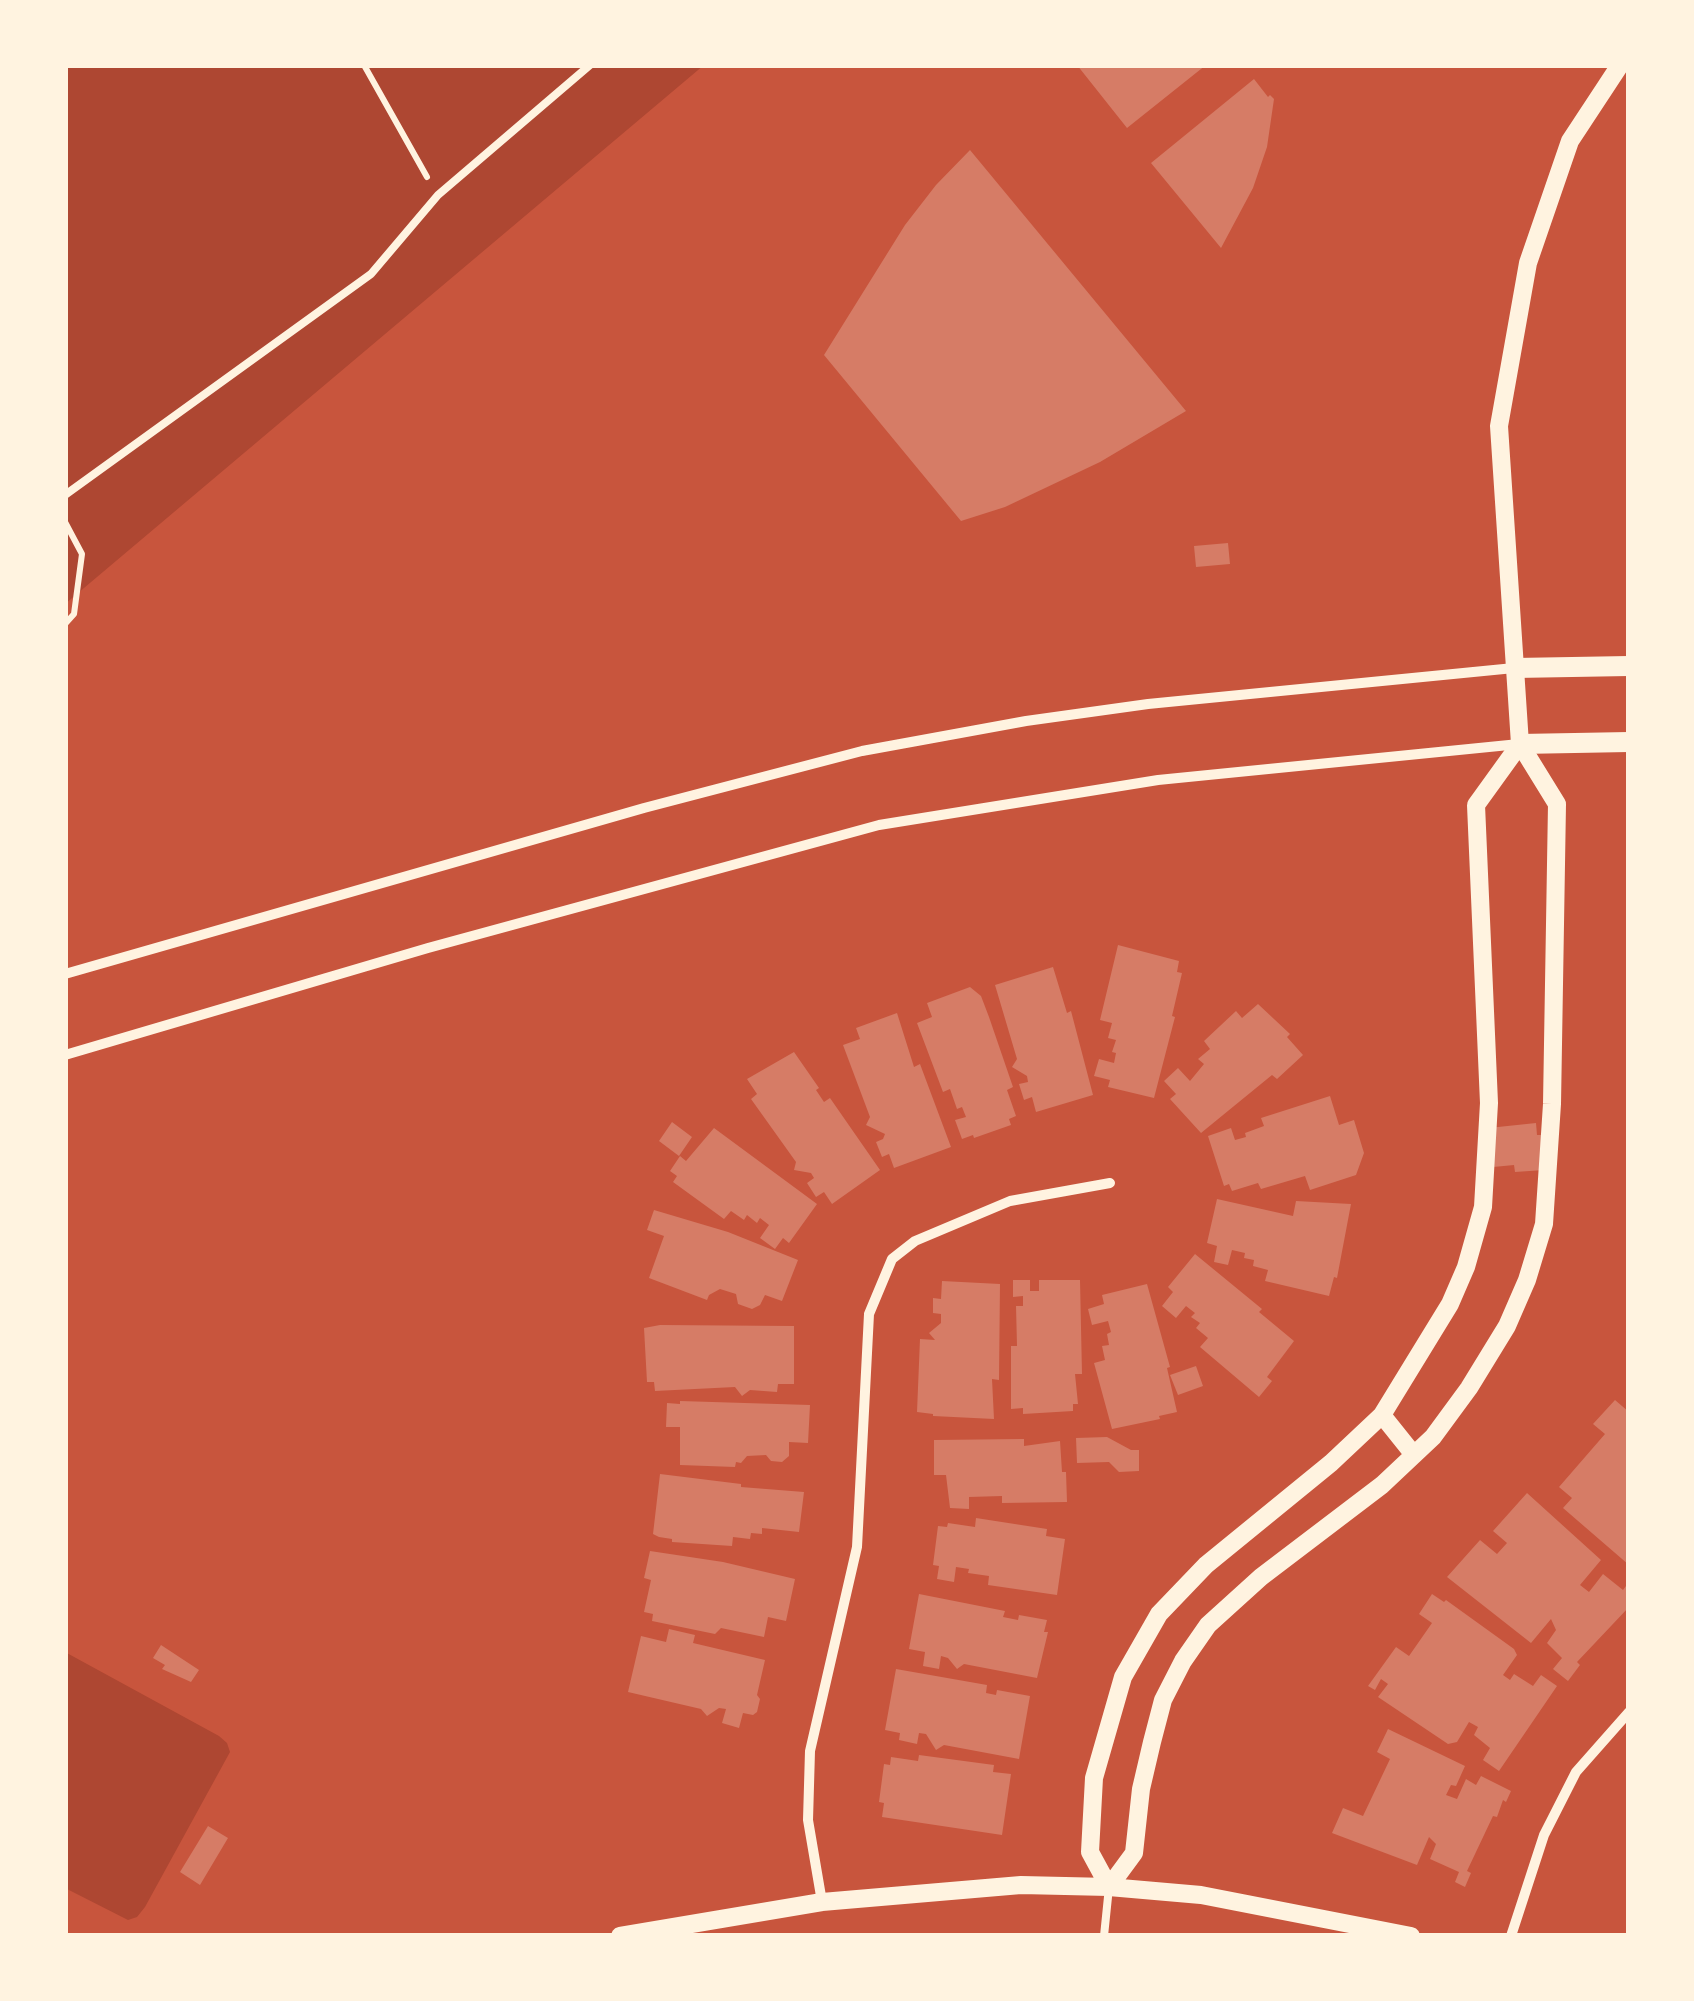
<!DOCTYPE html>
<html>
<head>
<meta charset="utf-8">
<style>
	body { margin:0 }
	#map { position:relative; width:1694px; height:2001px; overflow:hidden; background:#c8553d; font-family:Quicksand,sans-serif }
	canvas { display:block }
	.frame { position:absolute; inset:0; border:68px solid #fff3e0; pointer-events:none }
</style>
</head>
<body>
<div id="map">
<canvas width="1694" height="2001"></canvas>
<div class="frame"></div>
</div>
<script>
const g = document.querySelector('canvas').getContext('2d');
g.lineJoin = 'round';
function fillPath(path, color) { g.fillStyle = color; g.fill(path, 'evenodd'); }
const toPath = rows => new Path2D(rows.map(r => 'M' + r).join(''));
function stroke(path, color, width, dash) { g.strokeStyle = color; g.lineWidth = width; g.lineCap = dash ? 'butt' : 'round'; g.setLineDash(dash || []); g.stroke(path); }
fillPath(toPath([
	[65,65,704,65,65,604],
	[65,1652,219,1736,227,1743,230,1752,145,1907,137,1917,128,1920,65,1888]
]), '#ae4732');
fillPath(toPath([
	[1077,65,1206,65,1127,128],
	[1254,79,1268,97,1270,95,1274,99,1267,147,1253,188,1221,248,1151,163],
	[970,150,1186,411,1100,462,1005,507,961,521,824,355,905,225,936,185],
	[1228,543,1230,564,1196,567,1194,546],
	[1118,945,1179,961,1177,972,1182,973,1172,1016,1175,1017,1154,1098,1108,1087,1110,1080,1094,1076,1099,1059,1114,1063,1116,1053,1112,1052,1116,1040,1108,1038,1112,1023,1100,1020],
	[1053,967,1067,1013,1071,1011,1093,1095,1036,1112,1032,1097,1024,1100,1019,1084,1028,1082,1027,1076,1012,1067,1017,1059,995,985],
	[970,987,981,996,989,1017,1013,1087,1007,1090,1016,1116,1009,1119,1011,1125,974,1138,973,1135,962,1139,955,1120,966,1117,962,1107,957,1109,950,1089,943,1092,917,1023,932,1017,927,1003],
	[1258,1004,1290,1034,1287,1037,1303,1055,1277,1079,1272,1075,1201,1133,1170,1099,1176,1094,1164,1081,1178,1068,1190,1081,1204,1064,1198,1059,1210,1049,1204,1041,1236,1011,1242,1018],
	[897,1013,914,1067,920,1064,951,1147,894,1168,889,1154,882,1157,876,1142,883,1139,885,1134,866,1125,870,1117,843,1045,860,1039,856,1028],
	[794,1052,819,1088,816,1090,824,1102,830,1098,880,1170,832,1204,824,1192,816,1197,807,1183,814,1178,811,1173,794,1170,796,1162,751,1099,757,1094,747,1079],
	[1330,1096,1339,1125,1354,1120,1364,1153,1356,1175,1310,1190,1305,1176,1261,1189,1258,1183,1232,1191,1229,1184,1224,1186,1208,1136,1231,1128,1235,1140,1246,1137,1245,1133,1264,1126,1261,1118],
	[672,1122,692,1137,679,1156,659,1141],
	[1536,1123,1537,1135,1541,1135,1544,1170,1515,1172,1514,1165,1483,1168,1479,1129],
	[714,1128,817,1204,789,1243,783,1238,775,1249,760,1238,769,1225,760,1218,757,1223,747,1215,744,1220,731,1211,724,1219,673,1182,677,1176,670,1171,680,1156,686,1161],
	[1217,1199,1293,1216,1296,1201,1351,1204,1337,1278,1334,1277,1329,1296,1265,1281,1268,1270,1253,1266,1254,1260,1244,1258,1245,1253,1232,1250,1228,1265,1214,1262,1217,1246,1207,1243],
	[654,1210,728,1232,798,1260,782,1301,765,1295,760,1305,752,1309,738,1304,736,1294,720,1289,709,1295,707,1300,649,1278,664,1236,647,1230],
	[1195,1254,1262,1309,1259,1312,1294,1341,1267,1377,1272,1381,1259,1397,1200,1347,1208,1338,1196,1328,1200,1323,1191,1317,1195,1313,1186,1306,1176,1318,1162,1306,1173,1292,1168,1287],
	[1013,1280,1030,1280,1030,1291,1039,1291,1039,1280,1080,1280,1082,1374,1075,1374,1078,1404,1073,1404,1073,1411,1023,1414,1023,1408,1011,1409,1011,1346,1017,1346,1016,1306,1023,1306,1023,1296,1013,1297],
	[942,1281,1000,1284,999,1380,992,1379,994,1419,933,1416,933,1414,917,1412,920,1339,935,1340,929,1333,941,1323,941,1314,933,1313,933,1298,941,1299],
	[1147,1284,1170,1367,1167,1368,1177,1412,1159,1416,1160,1419,1112,1429,1094,1363,1105,1360,1102,1346,1109,1345,1107,1334,1111,1332,1108,1321,1092,1325,1088,1309,1104,1304,1102,1295],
	[660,1325,794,1326,794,1384,778,1384,777,1392,750,1390,742,1396,735,1387,655,1391,654,1382,647,1382,644,1328],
	[1196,1366,1203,1386,1178,1395,1170,1375],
	[1615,1400,1629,1412,1629,1565,1563,1508,1572,1498,1559,1487,1605,1434,1593,1424],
	[680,1401,810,1405,808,1443,789,1442,789,1456,782,1462,771,1461,766,1455,747,1456,741,1463,736,1462,735,1467,680,1465,680,1427,666,1427,667,1403,680,1404],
	[1107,1437,1131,1450,1139,1450,1139,1471,1119,1472,1109,1462,1077,1463,1076,1438],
	[1024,1439,1024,1446,1060,1441,1062,1472,1066,1472,1067,1502,1002,1503,1002,1496,969,1497,969,1509,950,1508,946,1475,934,1475,934,1440],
	[660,1474,741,1484,741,1487,804,1492,799,1532,762,1528,762,1534,751,1533,750,1539,733,1537,732,1546,672,1542,672,1539,659,1537,653,1534],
	[1527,1493,1601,1560,1580,1585,1589,1592,1603,1574,1623,1590,1629,1582,1629,1607,1577,1662,1580,1665,1568,1681,1553,1669,1562,1658,1547,1643,1556,1630,1551,1619,1531,1643,1447,1577,1480,1540,1497,1554,1507,1543,1493,1531],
	[976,1518,1047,1529,1046,1536,1065,1539,1057,1595,988,1585,989,1576,968,1573,969,1569,956,1567,954,1582,937,1579,939,1566,933,1565,938,1526,947,1527,948,1523,975,1527],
	[650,1551,723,1562,795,1579,786,1621,768,1617,764,1637,721,1628,715,1634,652,1621,653,1614,644,1612,651,1580,644,1578],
	[919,1594,1005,1611,1003,1617,1018,1620,1019,1615,1047,1620,1044,1632,1048,1632,1037,1678,964,1664,957,1669,948,1658,941,1656,939,1669,923,1666,925,1652,909,1649],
	[1432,1594,1444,1602,1446,1600,1514,1649,1517,1655,1503,1675,1510,1680,1514,1674,1533,1686,1541,1675,1557,1686,1499,1771,1483,1760,1490,1748,1474,1735,1478,1727,1469,1722,1457,1742,1448,1744,1378,1697,1388,1684,1381,1679,1375,1690,1368,1686,1396,1647,1409,1656,1432,1623,1419,1614],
	[669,1629,695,1635,693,1643,765,1660,757,1695,760,1699,757,1712,753,1715,743,1713,739,1728,722,1723,726,1709,719,1708,707,1716,701,1709,628,1692,641,1636,666,1642],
	[161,1645,199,1670,191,1682,162,1669,165,1665,153,1658],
	[896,1669,987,1685,986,1693,996,1695,997,1690,1030,1696,1019,1759,944,1745,936,1750,926,1734,919,1733,917,1744,899,1740,900,1733,885,1730],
	[1388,1729,1465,1766,1456,1786,1451,1785,1446,1795,1457,1799,1466,1779,1476,1785,1481,1776,1511,1791,1506,1802,1503,1800,1497,1817,1493,1816,1467,1871,1471,1873,1465,1887,1455,1882,1459,1872,1430,1859,1436,1844,1429,1837,1417,1865,1332,1833,1343,1808,1363,1816,1390,1759,1377,1752],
	[919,1755,994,1765,993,1772,1011,1774,1002,1835,882,1817,884,1803,879,1802,884,1764,890,1765,891,1757,918,1761],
	[208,1826,228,1838,200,1885,180,1872]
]), '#d67c66');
stroke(toPath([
	[364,65,427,177],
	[65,522,82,554,74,614,65,624]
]), '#fff3e0', 6);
stroke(toPath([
	[65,495,371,274,438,195,590,65],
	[1104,1936,1109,1887]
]), '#fff3e0', 8);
stroke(toPath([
	[65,974,644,808,862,751,1026,721,1148,704,1514,668],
	[65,1055,428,948,879,825,1158,780,1519,744],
	[822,1902,808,1820,810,1751,857,1547,869,1314,892,1259,915,1241,1010,1201,1110,1183],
	[1511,1936,1544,1835,1576,1772,1629,1712]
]), '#fff3e0', 10);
stroke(toPath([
	[1520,744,1476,805,1489,1103,1483,1207,1466,1267,1450,1304,1382,1415,1331,1463,1206,1565,1159,1614,1123,1677,1094,1778,1090,1852,1109,1887,1134,1853,1141,1789,1152,1742,1163,1700,1183,1661,1208,1625,1261,1577,1382,1485,1433,1437,1469,1388,1507,1326,1527,1280,1544,1224,1552,1104,1557,804,1520,744,1499,426,1528,263,1570,141,1620,65],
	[1382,1415,1414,1455],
	[620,1936,822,1902,1021,1885,1109,1887,1201,1895,1411,1936]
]), '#fff3e0', 18);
stroke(toPath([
	[1515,668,1629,666],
	[1520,744,1629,742]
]), '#fff3e0', 20);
</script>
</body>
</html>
